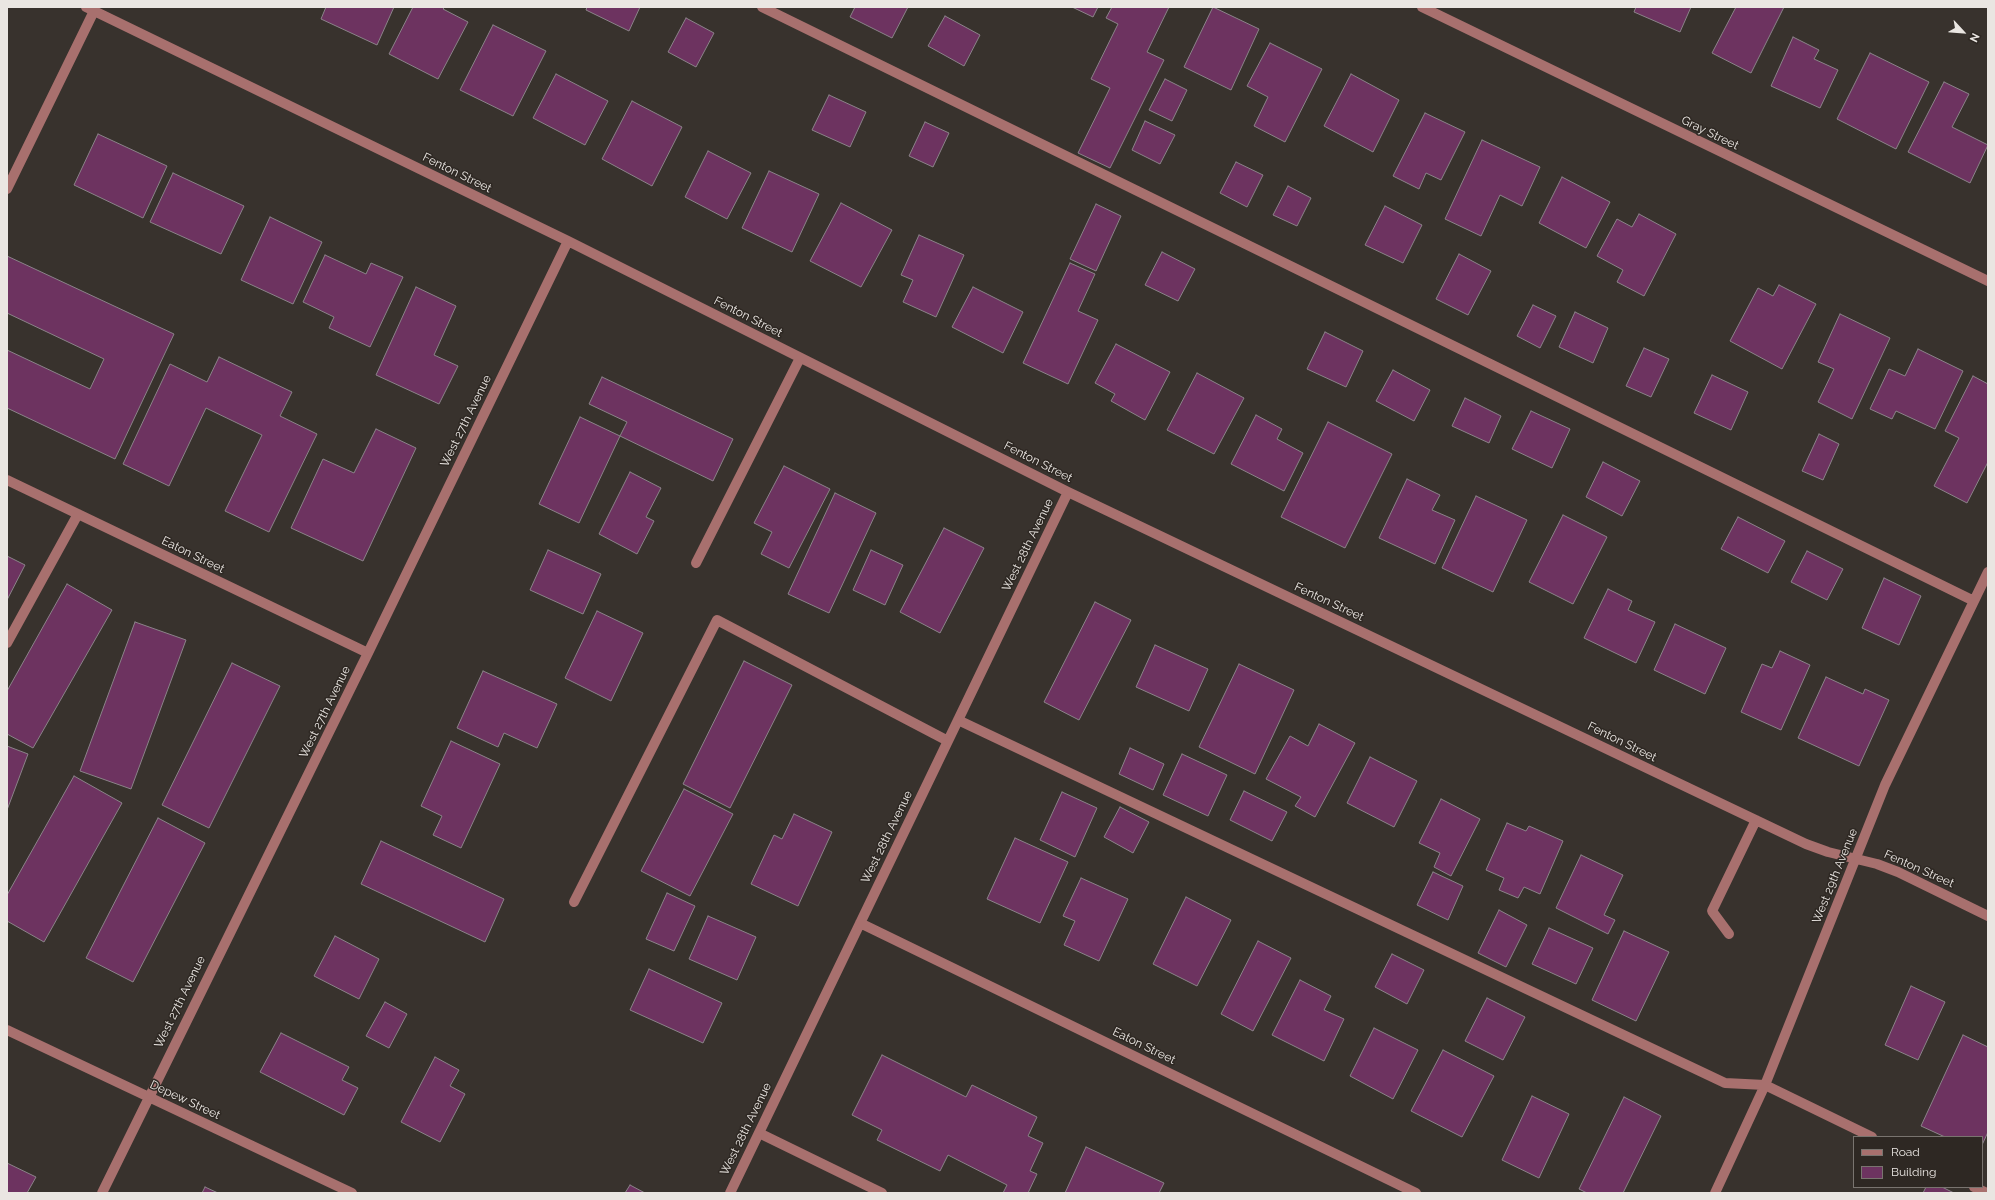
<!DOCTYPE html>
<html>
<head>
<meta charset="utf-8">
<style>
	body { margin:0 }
	#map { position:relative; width:1995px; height:1200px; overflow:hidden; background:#38322d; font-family:Raleway,sans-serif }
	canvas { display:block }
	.frame { position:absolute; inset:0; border:8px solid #eae6e2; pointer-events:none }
	.legend { position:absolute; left:1853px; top:1136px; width:130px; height:52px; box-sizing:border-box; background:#2e2823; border:1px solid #79746f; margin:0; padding:5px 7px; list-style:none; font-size:12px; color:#eae6e2 }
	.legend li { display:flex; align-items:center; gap:8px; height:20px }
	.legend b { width:20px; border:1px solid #79746f }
	.north { position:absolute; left:1943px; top:12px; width:40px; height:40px; -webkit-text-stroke:3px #2e2823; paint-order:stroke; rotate:116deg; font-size:11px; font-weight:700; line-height:16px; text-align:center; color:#eae6e2 }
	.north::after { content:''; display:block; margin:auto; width:14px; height:18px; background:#eae6e2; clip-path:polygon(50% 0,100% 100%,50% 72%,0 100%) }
</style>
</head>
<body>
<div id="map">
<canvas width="1995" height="1200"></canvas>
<div class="frame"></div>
<ul class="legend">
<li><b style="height:5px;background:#a8706e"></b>Road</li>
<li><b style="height:11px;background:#6d3360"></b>Building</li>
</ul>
<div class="north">N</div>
</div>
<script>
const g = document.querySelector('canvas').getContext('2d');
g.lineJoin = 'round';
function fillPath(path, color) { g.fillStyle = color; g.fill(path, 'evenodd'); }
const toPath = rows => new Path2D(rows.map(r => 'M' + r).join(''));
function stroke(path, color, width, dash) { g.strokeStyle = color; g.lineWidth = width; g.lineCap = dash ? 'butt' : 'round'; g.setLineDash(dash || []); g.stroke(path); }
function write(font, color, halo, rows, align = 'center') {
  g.font = font + ' Raleway,sans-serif'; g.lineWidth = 3; g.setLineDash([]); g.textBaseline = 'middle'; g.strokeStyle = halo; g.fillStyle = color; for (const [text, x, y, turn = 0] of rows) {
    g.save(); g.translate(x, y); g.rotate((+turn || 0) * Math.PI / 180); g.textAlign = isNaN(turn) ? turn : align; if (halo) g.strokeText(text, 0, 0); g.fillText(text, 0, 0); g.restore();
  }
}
const building = toPath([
	[326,7,394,7,377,45,321,19,326,7],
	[413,7,445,7,443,9,468,22,438,79,389,54,413,7],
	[587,7,640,7,629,31,586,10,587,7],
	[855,7,908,7,892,38,850,17,855,7],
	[1072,7,1098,7,1093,17,1072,7],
	[1112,7,1169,7,1147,52,1164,60,1110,168,1078,153,1110,88,1091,79,1118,24,1106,18,1112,7],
	[1213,7,1259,29,1231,90,1184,67,1213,7],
	[1636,7,1691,7,1680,32,1634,12,1636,7],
	[1736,7,1784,7,1751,73,1712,53,1736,7],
	[945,16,980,35,964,66,928,46,945,16],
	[686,18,714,33,696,67,668,52,686,18],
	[493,25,546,51,513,116,460,90,493,25],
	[1793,37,1819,50,1814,59,1838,70,1820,108,1771,86,1793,37],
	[1270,43,1322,69,1285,142,1254,126,1268,97,1247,86,1270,43],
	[1870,53,1929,82,1896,149,1837,119,1870,53],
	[556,74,608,101,585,145,533,118,556,74],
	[1351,74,1399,100,1373,152,1324,126,1351,74],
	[1165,79,1187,90,1172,121,1149,110,1165,79],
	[1944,82,1969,94,1952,127,1988,145,1970,183,1908,152,1944,82],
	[829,95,866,112,850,147,812,130,829,95],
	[632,101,682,127,652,186,602,159,632,101],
	[1425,113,1465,132,1441,180,1426,173,1419,189,1393,176,1425,113],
	[1145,121,1175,135,1160,164,1132,150,1145,121],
	[925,122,949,133,933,167,909,156,925,122],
	[98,134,167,166,143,218,74,185,98,134],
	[1482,140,1540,167,1522,206,1500,195,1481,236,1445,219,1482,140],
	[708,151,751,173,727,219,685,197,708,151],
	[1236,162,1263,175,1247,207,1220,193,1236,162],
	[769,171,819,194,792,252,742,228,769,171],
	[173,173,244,206,221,254,150,222,173,173],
	[1562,177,1610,202,1586,248,1539,223,1562,177],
	[1288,186,1311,198,1297,226,1273,215,1288,186],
	[841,203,892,230,861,287,810,261,841,203],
	[1096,204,1121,216,1096,271,1070,259,1096,204],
	[1385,206,1422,225,1403,263,1365,245,1385,206],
	[1639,214,1676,234,1644,296,1617,282,1623,270,1597,256,1617,219,1632,227,1639,214],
	[270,217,322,242,293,304,241,280,270,217],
	[919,235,964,255,936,317,903,302,913,280,901,275,919,235],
	[1162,252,1195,269,1178,301,1145,285,1162,252],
	[1459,254,1491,271,1468,315,1436,299,1459,254],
	[325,255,366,274,371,263,403,277,370,347,329,328,334,317,303,302,325,255],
	[7,256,174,334,115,459,7,408,7,350,90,389,104,359,7,313,7,256],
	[1070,263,1095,274,1078,311,1098,320,1068,384,1023,363,1070,263],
	[1779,285,1816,304,1782,369,1730,341,1758,288,1773,296,1779,285],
	[416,287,456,306,434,355,458,366,439,404,376,375,416,287],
	[973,287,1023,312,1003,353,952,327,973,287],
	[1533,305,1556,316,1540,348,1517,336,1533,305],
	[1575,312,1608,328,1593,363,1559,347,1575,312],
	[1840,314,1890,338,1852,419,1818,402,1834,369,1818,362,1840,314],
	[1325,332,1363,351,1346,387,1307,369,1325,332],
	[1116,344,1170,372,1145,420,1111,401,1115,394,1095,383,1116,344],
	[1644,348,1669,359,1651,397,1626,386,1644,348],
	[1918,349,1963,371,1935,429,1896,411,1892,419,1870,409,1889,369,1905,376,1918,349],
	[219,357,292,392,280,416,317,434,269,532,225,511,262,435,206,408,169,486,123,464,170,364,207,382,219,357],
	[1393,370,1430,390,1414,421,1376,401,1393,370],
	[1197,373,1244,398,1214,454,1167,430,1197,373],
	[1712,375,1748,392,1731,430,1694,413,1712,375],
	[1973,376,1988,384,1988,462,1967,503,1934,486,1959,438,1945,431,1973,376],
	[602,377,733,439,713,481,620,436,627,422,589,404,602,377],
	[1465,398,1501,416,1489,443,1452,426,1465,398],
	[1531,411,1570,429,1552,468,1512,449,1531,411],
	[1256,415,1282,429,1277,439,1303,453,1284,491,1231,464,1256,415],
	[580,417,620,436,579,523,539,504,580,417],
	[1328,422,1392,454,1345,548,1281,517,1328,422],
	[376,429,416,448,363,561,291,528,323,459,354,473,376,429],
	[1819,434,1839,444,1823,480,1802,471,1819,434],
	[1603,462,1640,481,1622,516,1586,497,1603,462],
	[784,466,830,489,789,568,761,554,772,532,754,523,784,466],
	[630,472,661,488,646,517,654,521,637,554,599,534,630,472],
	[1407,479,1440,495,1432,510,1455,520,1435,564,1379,538,1407,479],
	[835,493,876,513,829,613,788,594,835,493],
	[1476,496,1527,520,1493,592,1442,568,1476,496],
	[1563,515,1607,537,1573,604,1529,582,1563,515],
	[1738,517,1785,541,1768,573,1721,549,1738,517],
	[944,528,984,548,940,633,900,612,944,528],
	[548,550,601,574,583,614,530,590,548,550],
	[871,550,903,565,885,605,853,590,871,550],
	[1807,551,1843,569,1827,600,1791,582,1807,551],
	[7,556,25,565,7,600,7,556],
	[1884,578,1921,596,1899,645,1862,628,1884,578],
	[67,584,112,610,33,748,7,734,7,691,67,584],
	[1608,589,1632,601,1628,610,1655,622,1636,663,1584,638,1608,589],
	[1095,602,1131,620,1079,720,1044,702,1095,602],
	[597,611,643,633,611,701,565,678,597,611],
	[135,622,186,640,131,789,80,771,135,622],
	[1675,624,1726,648,1705,694,1654,670,1675,624],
	[1155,645,1208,669,1189,711,1136,687,1155,645],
	[1780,651,1810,665,1781,730,1741,712,1762,664,1772,668,1780,651],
	[744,661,792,685,730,808,683,784,744,661],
	[232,663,280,686,209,828,162,805,232,663],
	[1239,664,1294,690,1255,774,1199,747,1239,664],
	[483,671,557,704,537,748,504,733,498,747,457,728,483,671],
	[1826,677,1863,694,1865,689,1889,700,1859,766,1798,738,1826,677],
	[1319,724,1355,743,1315,817,1295,806,1301,797,1266,779,1290,736,1308,746,1319,724],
	[451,741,500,764,461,848,433,835,442,816,421,806,451,741],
	[7,746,28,754,7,810,7,746],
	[1130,748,1164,764,1153,790,1119,774,1130,748],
	[1182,754,1227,775,1208,816,1163,795,1182,754],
	[1370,757,1417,781,1394,827,1347,803,1370,757],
	[74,776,122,803,44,942,7,921,7,895,74,776],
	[684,789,733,814,690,896,641,871,684,789],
	[1244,791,1287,812,1272,841,1230,820,1244,791],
	[1062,792,1097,808,1075,857,1040,840,1062,792],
	[1441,799,1480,819,1451,876,1434,867,1440,853,1419,843,1441,799],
	[1120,807,1149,822,1133,853,1104,837,1120,807],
	[794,814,832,832,798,906,751,884,774,835,782,839,794,814],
	[158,818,205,843,133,982,86,958,158,818],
	[1507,823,1526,831,1529,826,1563,841,1540,894,1524,887,1518,898,1499,890,1504,878,1486,870,1507,823],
	[1015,838,1068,862,1040,923,987,899,1015,838],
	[381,841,504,899,485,942,361,884,381,841],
	[1581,855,1623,875,1604,915,1615,920,1608,934,1556,908,1581,855],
	[1433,872,1463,886,1448,920,1417,905,1433,872],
	[1081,878,1128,899,1099,961,1064,945,1075,921,1063,916,1081,878],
	[667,893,695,906,674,951,646,939,667,893],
	[1186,897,1231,920,1197,986,1153,964,1186,897],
	[1499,910,1527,925,1506,967,1478,953,1499,910],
	[708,916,756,937,737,980,689,959,708,916],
	[1549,928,1593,948,1576,984,1532,964,1549,928],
	[1624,931,1669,952,1636,1021,1592,1000,1624,931],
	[335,936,379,959,359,999,314,976,335,936],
	[1258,941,1291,958,1253,1031,1221,1014,1258,941],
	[1392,954,1424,970,1407,1004,1375,987,1392,954],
	[649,969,722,1003,703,1043,630,1010,649,969],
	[1300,980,1331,996,1324,1010,1344,1019,1324,1061,1272,1035,1300,980],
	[1911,986,1945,1002,1918,1060,1885,1045,1911,986],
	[1487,998,1525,1017,1503,1060,1465,1041,1487,998],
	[385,1002,407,1014,389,1048,366,1036,385,1002],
	[1374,1028,1418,1050,1393,1099,1350,1076,1374,1028],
	[281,1033,349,1067,342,1080,358,1088,344,1115,260,1072,281,1033],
	[1963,1035,1988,1047,1988,1132,1982,1145,1982,1137,1945,1137,1921,1126,1963,1035],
	[1443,1050,1494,1076,1462,1137,1411,1111,1443,1050],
	[882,1055,966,1097,972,1085,1037,1117,1028,1136,1043,1143,1030,1171,1037,1174,1028,1193,1003,1193,1007,1185,948,1155,940,1171,877,1140,882,1130,852,1115,882,1055],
	[435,1057,459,1070,450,1086,465,1094,440,1142,401,1122,435,1057],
	[1532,1096,1569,1114,1539,1178,1502,1160,1532,1096],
	[1624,1097,1661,1116,1623,1193,1587,1193,1579,1189,1624,1097],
	[1086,1147,1164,1183,1159,1193,1065,1193,1086,1147],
	[7,1163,36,1177,27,1193,7,1193,7,1163],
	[630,1185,645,1193,625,1193,630,1185],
	[205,1187,218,1193,202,1193,205,1187],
	[1926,1187,1942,1187,1954,1193,1923,1193,1926,1187]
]);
fillPath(building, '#6d3360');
stroke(building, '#8b8389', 1);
stroke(toPath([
	[86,7,568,241,1068,492,1806,844,1828,852,1877,864,1898,872,1988,916],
	[762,7,1974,601],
	[1422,7,1988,281],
	[7,189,94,11],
	[7,480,368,653],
	[696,563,800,358],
	[7,643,78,514],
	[958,720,1725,1083,1765,1085,1872,1137],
	[574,902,717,620,948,741],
	[860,923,1416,1193],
	[1729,934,1712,911,1756,820],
	[7,1030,352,1193],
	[759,1133,882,1193],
	[1974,1187,1987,1193],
	[102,1193,368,653,568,241],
	[730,1193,1068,492],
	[1715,1193,1765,1085,1885,785,1988,572]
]), '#a8706e', 10);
write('12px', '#eae6e2', '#2e2823', [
	["Gray Street",1710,133,26],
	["Fenton Street",457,173,26],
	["Fenton Street",748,317,27],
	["West 27th Avenue",466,421,-64],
	["Fenton Street",1038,462,27],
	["West 28th Avenue",1028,545,-64],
	["Eaton Street",193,555,26],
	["Fenton Street",1329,602,25],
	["West 27th Avenue",325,712,-64],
	["Fenton Street",1622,742,26],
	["West 28th Avenue",887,837,-64],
	["Fenton Street",1919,869,24],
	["West 29th Avenue",1835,876,-68],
	["West 27th Avenue",180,1002,-64],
	["Eaton Street",1144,1046,26],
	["Depew Street",185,1100,25],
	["West 28th Avenue",746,1129,-64]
]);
</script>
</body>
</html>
